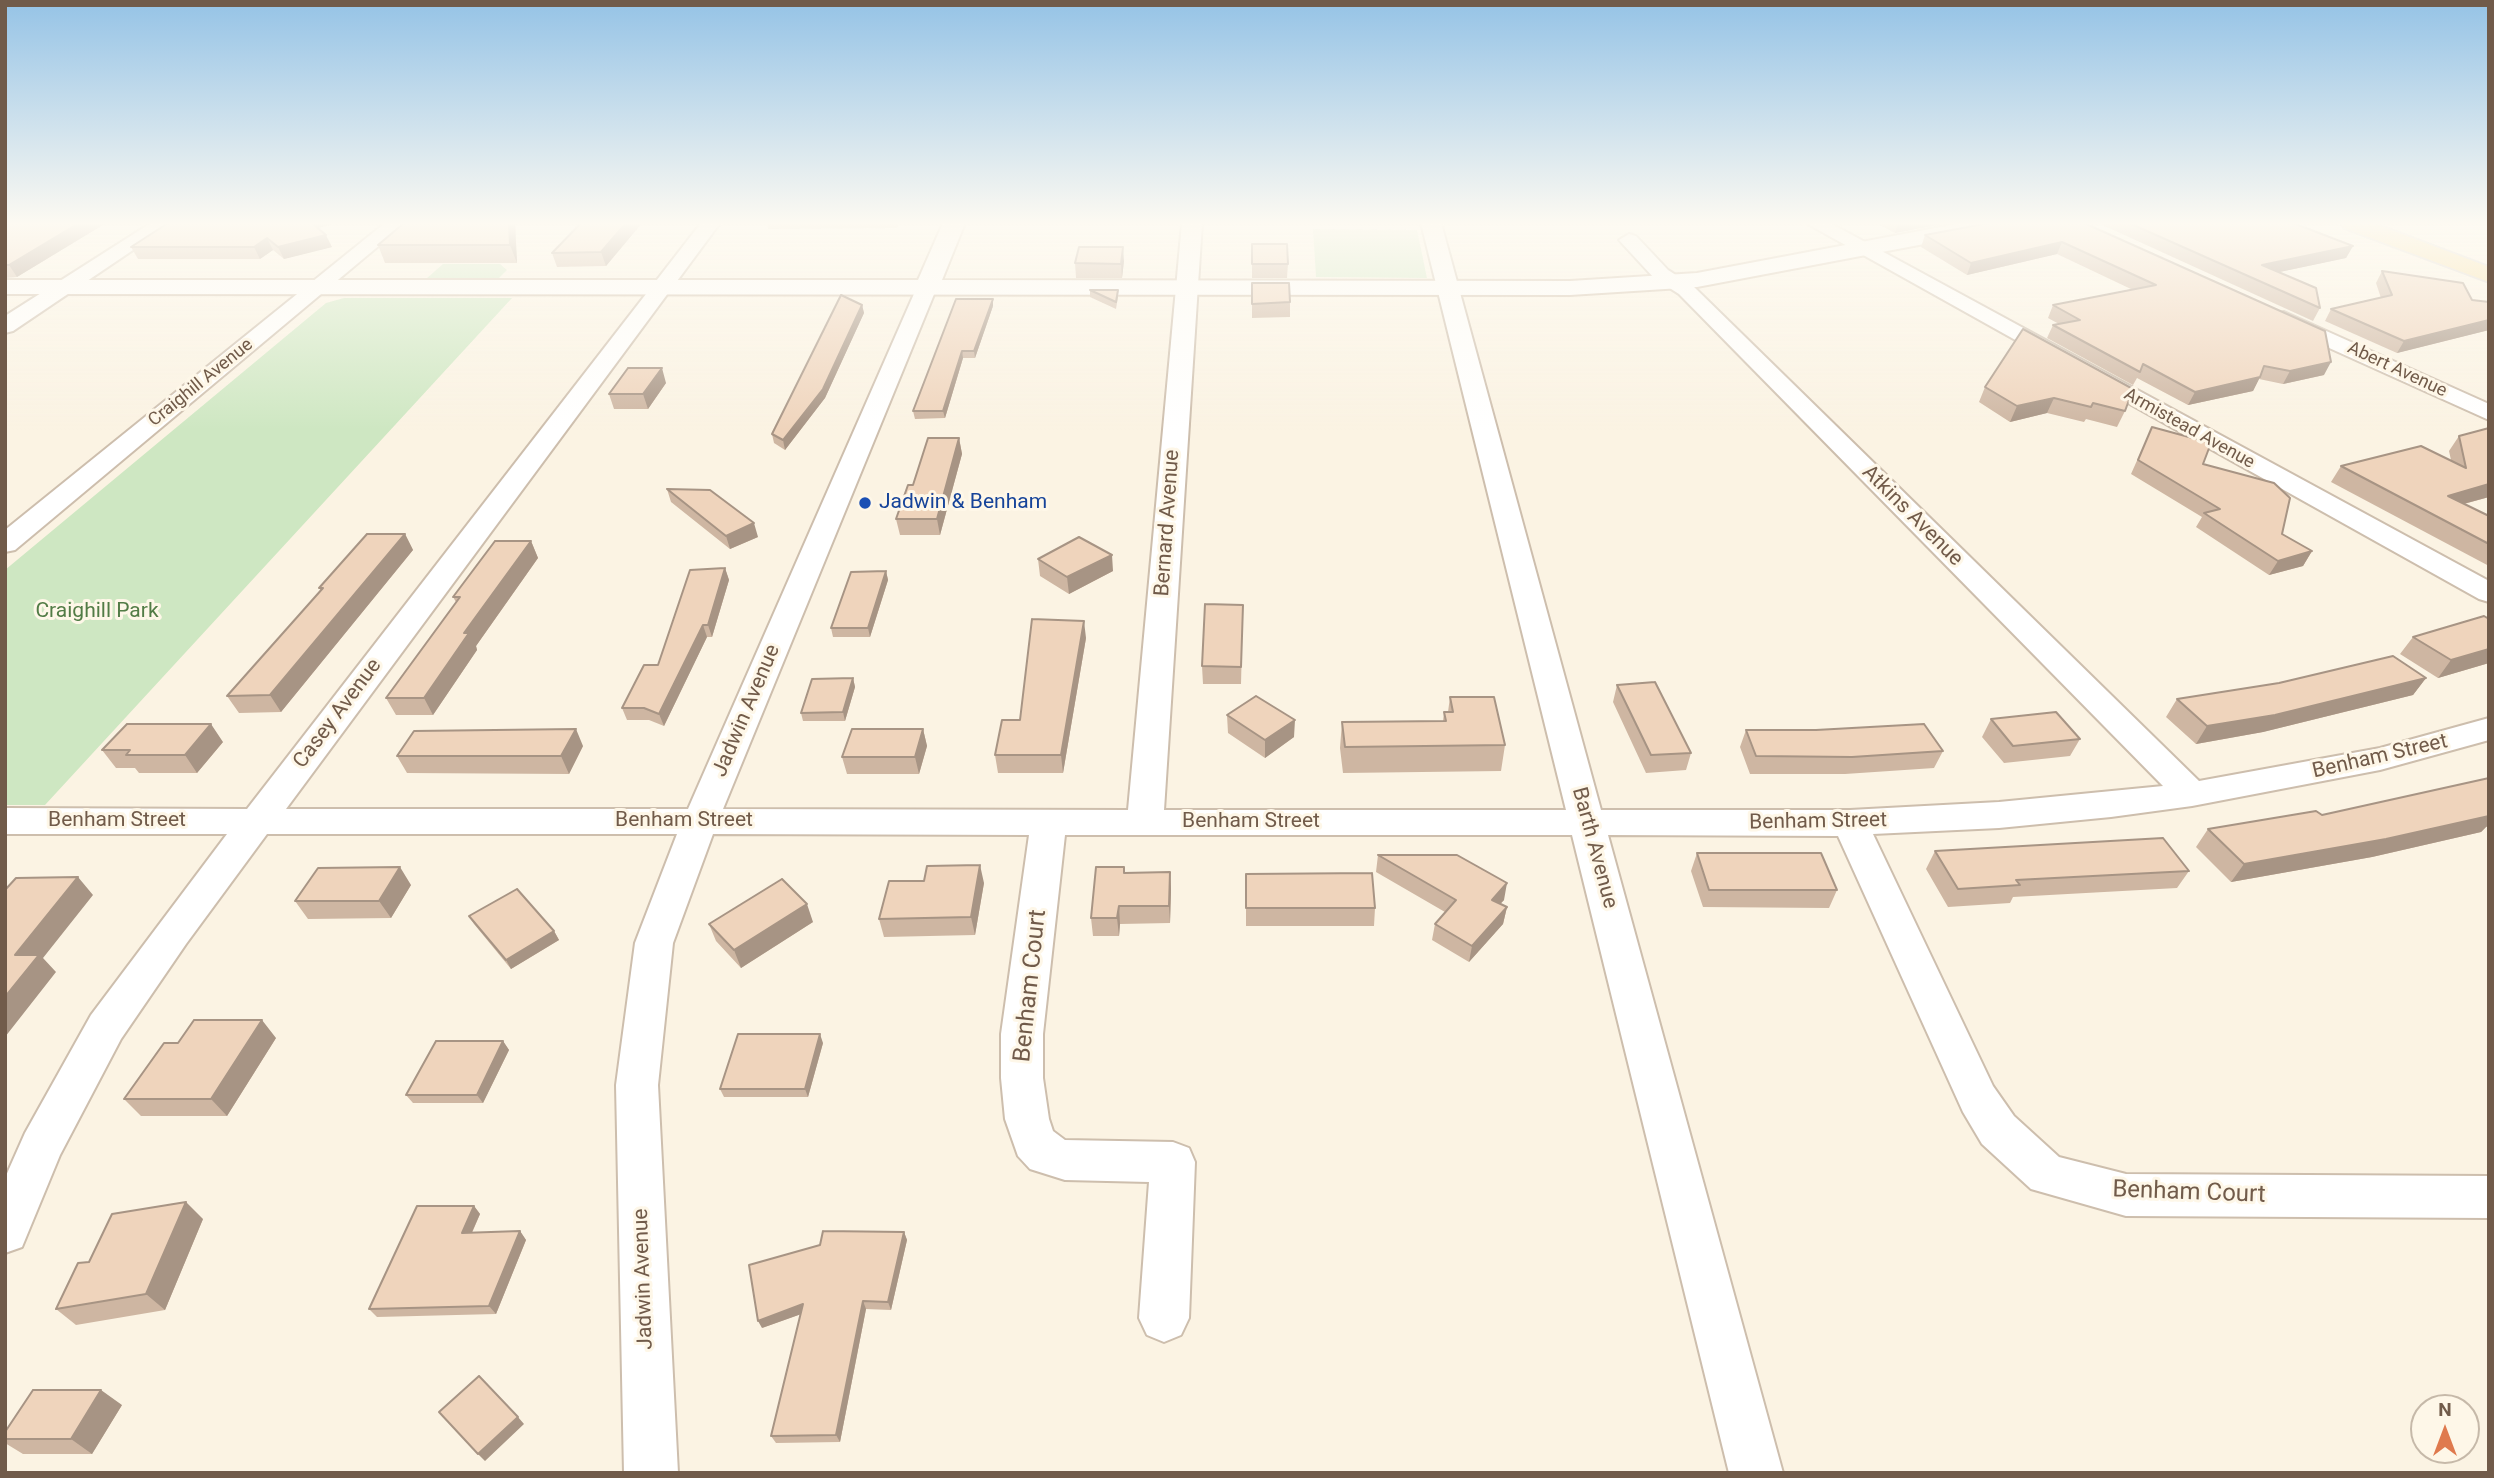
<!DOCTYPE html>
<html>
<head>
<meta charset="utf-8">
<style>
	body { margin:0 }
	#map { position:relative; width:2494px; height:1478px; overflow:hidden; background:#fbf3e3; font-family:Roboto,sans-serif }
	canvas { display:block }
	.frame { position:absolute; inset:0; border:7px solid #715b4a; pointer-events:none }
	.north { position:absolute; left:2410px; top:1394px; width:70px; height:70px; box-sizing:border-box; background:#fef7e8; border:2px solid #c6b9a9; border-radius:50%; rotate:0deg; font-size:19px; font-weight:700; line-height:28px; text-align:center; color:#715b4a }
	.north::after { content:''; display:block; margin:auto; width:24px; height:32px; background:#df7a4e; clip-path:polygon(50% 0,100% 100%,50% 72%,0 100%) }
</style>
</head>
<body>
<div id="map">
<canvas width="2494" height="1478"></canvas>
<div class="frame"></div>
<div class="north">N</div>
</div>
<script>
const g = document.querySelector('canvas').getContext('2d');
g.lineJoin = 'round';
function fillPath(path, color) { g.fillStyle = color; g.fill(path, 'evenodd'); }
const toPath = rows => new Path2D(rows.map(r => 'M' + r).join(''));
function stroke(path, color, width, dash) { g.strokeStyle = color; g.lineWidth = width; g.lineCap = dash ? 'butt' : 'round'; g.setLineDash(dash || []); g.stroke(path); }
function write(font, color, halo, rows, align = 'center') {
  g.font = font + ' Roboto,sans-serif'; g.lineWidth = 6; g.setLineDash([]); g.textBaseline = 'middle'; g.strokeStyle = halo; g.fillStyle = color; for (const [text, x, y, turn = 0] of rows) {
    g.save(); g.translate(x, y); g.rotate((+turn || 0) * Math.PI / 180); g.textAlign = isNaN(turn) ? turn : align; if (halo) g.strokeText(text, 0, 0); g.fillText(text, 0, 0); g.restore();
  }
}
fillPath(toPath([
	[1313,229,1417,230,1427,278,1316,277],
	[443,264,500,264,507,270,499,278,427,278],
	[344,298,512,298,45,805,5,805,5,570,326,303]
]), '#cee7c2');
const street = toPath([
	[151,223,173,223,13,331,5,333,5,316,151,223],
	[385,223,406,223,15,550,5,552,5,530,385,223],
	[701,223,720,223,286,809,688,809,917,287,920,283,927,281,934,283,937,287,723,809,1128,810,1182,223,1202,223,1164,810,1566,810,1421,223,1441,223,1601,810,1850,810,1999,802,2163,786,1679,294,1654,278,1619,240,1629,234,1636,236,1668,270,1693,286,2199,781,2380,748,2489,718,2489,740,2380,770,2192,806,2111,817,1999,828,1873,834,1993,1086,2014,1116,2059,1157,2126,1174,2489,1176,2489,1218,2126,1216,2031,1189,1982,1144,1963,1112,1838,836,1608,835,1783,1473,1729,1473,1572,835,1065,835,1043,1034,1043,1078,1049,1119,1053,1131,1065,1140,1173,1142,1189,1148,1195,1162,1189,1318,1181,1335,1164,1342,1147,1335,1139,1318,1149,1182,1065,1180,1030,1169,1018,1156,1005,1119,1001,1078,1001,1034,1029,835,713,834,673,943,658,1085,678,1473,624,1473,616,1085,635,943,677,834,267,834,186,944,121,1039,60,1155,22,1247,5,1253,5,1178,25,1133,91,1015,227,834,5,834,5,808,247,809,701,223],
	[1806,223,1830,223,2489,581,2489,602,2479,599,1806,223],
	[2284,312,2489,404,2489,420,2276,324,2273,319,2276,314,2284,312]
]);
const secondary = toPath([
	[943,223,965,223,942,280,1570,281,1697,273,1962,223,2009,223,2006,228,1998,230,1697,287,1570,295,5,294,5,280,918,280,943,223]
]);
const primary = toPath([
	[2341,223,2373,223,2489,267,2489,282,2344,228,2341,223]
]);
stroke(street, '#cdbead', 4);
stroke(secondary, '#d0beaa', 4);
stroke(primary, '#dad4d0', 4);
fillPath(street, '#fff');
fillPath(secondary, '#fff');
fillPath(primary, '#f6dd9e');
fillPath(toPath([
	[5,223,106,223,17,277,5,278],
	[168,223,337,223,318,228,332,247,284,259,273,250,260,259,138,259,131,247],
	[515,223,517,263,385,263,378,245],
	[581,223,642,223,606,266,557,267,552,253],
	[767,223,899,223,897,228,768,229],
	[1876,223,1947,223,1895,233],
	[2084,223,2324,375,2283,384,2259,379,2253,391,2188,405,2137,378,2133,385,2047,338,2053,325,2059,324,2048,318,2053,305,2133,290,2057,254,1967,275,1921,247,1925,235],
	[2098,223,2293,223,2353,246,2346,258,2279,272,2320,308,2313,321],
	[1252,244,1288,264,1287,278,1252,278],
	[1124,261,1122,278,1076,278,1075,263],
	[2382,271,2472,300,2489,302,2489,330,2397,353,2325,321,2331,309,2381,298,2376,283],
	[1252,283,1290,302,1290,317,1252,318],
	[1090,290,1118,297,1116,309,1090,297],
	[862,305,864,313,825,398,785,450,774,443,772,434],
	[993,306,975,358,963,358,945,418,915,419,913,411],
	[2023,329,2125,411,2117,427,2086,419,2084,422,2047,413,2010,422,1979,402,1985,387],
	[666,383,648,409,614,409,609,394],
	[2152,427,2203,464,2282,534,2312,551,2303,566,2269,575,2196,527,2202,517,2131,474],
	[2459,436,2489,497,2464,504,2489,516,2489,566,2331,482,2341,466,2451,460,2449,451],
	[959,438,962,454,940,535,900,535,896,519,913,485],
	[667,489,758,537,730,549,671,502],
	[405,534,413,550,281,712,239,713,227,696,321,591,319,588],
	[531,541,538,558,476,646,477,650,433,715,396,715,386,698,456,602,453,597],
	[1038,559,1113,571,1069,594,1040,576],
	[725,568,729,580,712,637,707,637,664,726,649,720,627,720,622,708,658,665],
	[886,571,888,580,870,637,833,637,831,628],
	[1243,605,1241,684,1203,684,1202,666],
	[2489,619,2489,663,2438,678,2400,654,2413,637],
	[1086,638,1063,773,998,773,995,755,1020,720],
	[853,678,855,687,845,721,803,721,801,713],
	[2426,678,2413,695,2263,732,2196,744,2166,717,2177,699],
	[1617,685,1691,753,1686,770,1646,773,1613,702],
	[1450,697,1505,745,1501,771,1343,773,1340,748,1342,722,1443,721,1444,712,1448,712],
	[1227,715,1294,737,1265,758,1228,733],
	[1991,719,2080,739,2070,756,2004,763,1982,737],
	[923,729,927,746,919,774,847,774,842,757],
	[1746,730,1943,751,1934,768,1845,774,1750,774,1740,747],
	[223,742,197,773,139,773,135,768,116,768,102,750],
	[583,746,569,774,407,773,397,756],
	[2322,815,2486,827,2481,832,2372,857,2231,882,2196,847,2208,829],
	[1935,851,2189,871,2177,888,2013,897,2010,903,1948,907,1926,869],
	[1697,853,1837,890,1829,908,1703,907,1691,871],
	[1378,855,1504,900,1500,904,1507,907,1503,924,1469,962,1432,940,1435,924,1445,912,1376,872],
	[1170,872,1171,889,1170,923,1120,924,1119,936,1093,936,1091,918,1125,873],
	[1246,874,1375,908,1374,926,1246,926],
	[984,883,975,935,884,937,879,919],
	[411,885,391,918,308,919,295,901],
	[469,916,554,931,559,940,511,969,474,924],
	[813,922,741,968,716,941,709,924],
	[276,1038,227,1116,141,1116,124,1099,178,1043],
	[503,1041,509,1050,483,1103,413,1103,406,1095],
	[823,1043,808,1097,724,1097,720,1089],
	[474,1206,480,1214,472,1233,520,1231,526,1240,496,1314,377,1317,369,1309],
	[203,1219,165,1310,76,1325,56,1309,89,1262],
	[904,1232,907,1240,891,1310,866,1309,840,1442,776,1443,771,1436,801,1314,762,1328],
	[122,1405,92,1454,23,1454,5,1443,5,1432]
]), '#ceb6a2');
fillPath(toPath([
	[79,223,106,223,17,277,9,265],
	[308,223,337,223,311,230],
	[509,223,515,223,517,263,510,245],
	[626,223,642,223,606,266,601,252],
	[1898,223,1947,223,1895,233],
	[326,235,332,247,284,259,278,247],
	[267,238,273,250,260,259,254,247],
	[2062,242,2057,254,1967,275,1971,263],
	[2353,246,2346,258,2256,277,2262,265],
	[1123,247,1124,261,1122,278,1121,264],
	[993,299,993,306,975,358,974,351],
	[862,305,864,313,825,398,785,450,783,440],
	[2489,320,2489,330,2397,353,2404,341],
	[962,351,963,358,945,418,943,411],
	[2331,362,2324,375,2283,384,2290,371],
	[662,368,666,383,648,409,643,394],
	[2260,377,2253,391,2188,405,2195,392],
	[2054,398,2047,413,2010,422,2017,406],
	[959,438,962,454,940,535,937,519],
	[2489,484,2489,497,2437,511,2448,496],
	[754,523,758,537,730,549,726,536],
	[405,534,413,550,281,712,270,695],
	[531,541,538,558,476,646,477,650,433,715,424,698,464,633],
	[2312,551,2303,566,2269,575,2278,561],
	[1112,555,1113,571,1069,594,1067,577],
	[725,568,729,580,712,637,708,625],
	[886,571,888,580,870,637,868,628],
	[1084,621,1086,638,1063,773,1061,755],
	[703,625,707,637,664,726,659,714],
	[2489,649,2489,663,2438,678,2451,660],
	[853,678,855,687,845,721,843,712],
	[2426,678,2413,695,2263,732,2196,744,2207,726],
	[1295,720,1294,737,1265,758,1265,740],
	[211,724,223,742,197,773,185,755],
	[576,729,583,746,569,774,561,756],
	[923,729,927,746,919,774,915,757],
	[2489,816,2489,826,2486,827,2481,832,2372,857,2231,882,2244,864],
	[980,865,984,883,975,935,971,917],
	[400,867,411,885,391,918,379,901],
	[1170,872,1171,889,1170,923,1169,906],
	[78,877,93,895,43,958,56,972,5,1037,5,997,15,955],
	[1507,883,1504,900,1489,916,1492,900],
	[807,904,813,922,741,968,734,950],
	[1119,906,1120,924,1119,936,1117,918],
	[1507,907,1503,924,1469,962,1472,946],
	[554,931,559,940,511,969,506,960],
	[262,1020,276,1038,227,1116,211,1099],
	[820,1034,823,1043,808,1097,805,1089],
	[503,1041,509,1050,483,1103,477,1095],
	[186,1202,203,1219,165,1310,146,1294],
	[474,1206,480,1214,468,1241,462,1233],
	[520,1231,526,1240,496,1314,489,1306],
	[904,1232,907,1240,891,1310,888,1302],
	[863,1301,866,1309,840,1442,836,1435],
	[803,1304,807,1312,762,1328,758,1321],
	[101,1390,122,1405,92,1454,71,1439],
	[518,1417,524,1424,485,1461,478,1454]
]), '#a79484');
const building = toPath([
	[5,223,79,223,9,265,5,265,5,223],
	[168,223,312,223,326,235,278,247,267,238,254,247,131,247,168,223],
	[404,223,509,223,510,245,378,245,404,223],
	[581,223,626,223,601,252,552,253,581,223],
	[1989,223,2084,223,2325,331,2331,362,2290,371,2264,366,2260,377,2195,392,2143,364,2140,372,2053,325,2080,320,2053,305,2156,285,2062,242,1971,263,1925,235,1989,223],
	[2129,223,2293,223,2353,246,2262,265,2316,288,2320,308,2129,223],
	[1252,244,1287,244,1288,264,1252,264,1252,244],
	[1079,247,1123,247,1121,264,1075,263,1079,247],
	[2382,271,2463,283,2472,300,2489,302,2489,320,2404,341,2331,309,2392,295,2382,271],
	[1252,283,1289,283,1290,302,1252,304,1252,283],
	[1090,290,1118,290,1116,302,1090,290],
	[841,295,862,305,823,389,783,440,772,434,841,295],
	[956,299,993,299,974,351,962,351,943,411,913,411,956,299],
	[2023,329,2133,389,2125,411,2093,403,2091,407,2054,398,2017,406,1985,387,2023,329],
	[628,368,662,368,643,394,609,394,628,368],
	[2152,427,2211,443,2203,464,2274,483,2290,498,2282,534,2312,551,2278,561,2204,513,2220,509,2138,460,2152,427],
	[2489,428,2489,484,2448,496,2489,516,2489,544,2341,466,2421,446,2466,468,2459,436,2489,428],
	[928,438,959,438,937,519,896,519,908,485,913,485,928,438],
	[667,489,710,490,754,523,726,536,667,489],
	[367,534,405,534,270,695,227,696,323,588,319,588,367,534],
	[1079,537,1112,555,1067,577,1038,559,1079,537],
	[495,541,531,541,464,633,469,633,424,698,386,698,460,597,453,597,495,541],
	[725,568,708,625,703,625,659,714,644,708,622,708,644,665,658,665,690,570,725,568],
	[886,571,868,628,831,628,851,572,886,571],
	[1205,604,1243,605,1241,667,1202,666,1205,604],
	[2484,616,2489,619,2489,649,2451,660,2413,637,2484,616],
	[1032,619,1084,621,1061,755,995,755,1002,720,1020,720,1032,619],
	[2393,656,2426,678,2275,715,2207,726,2177,699,2279,683,2393,656],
	[853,678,843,712,801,713,812,679,853,678],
	[1655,682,1691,753,1651,755,1617,685,1655,682],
	[1256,696,1295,720,1265,740,1227,715,1256,696],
	[1450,697,1494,697,1505,745,1345,747,1342,722,1446,721,1444,712,1453,712,1450,697],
	[2056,712,2080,739,2013,746,1991,719,2056,712],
	[127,724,211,724,185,755,126,755,130,750,102,750,127,724],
	[1924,724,1943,751,1852,757,1756,756,1746,730,1816,730,1924,724],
	[576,729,561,756,397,756,414,731,576,729],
	[852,729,923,729,915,757,842,757,852,729],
	[2489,778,2489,816,2386,839,2244,864,2208,829,2316,811,2322,815,2489,778],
	[2163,838,2189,871,2016,880,2020,885,1958,889,1935,851,2163,838],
	[1697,853,1821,853,1837,890,1709,890,1697,853],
	[1378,855,1457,855,1507,883,1492,900,1507,907,1472,946,1435,924,1456,900,1378,855],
	[980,865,971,917,879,919,889,881,924,881,927,866,980,865],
	[400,867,379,901,295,901,318,868,400,867],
	[1096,867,1124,867,1124,873,1170,872,1169,906,1119,906,1117,918,1091,918,1096,867],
	[1372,873,1375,908,1246,908,1246,874,1372,873],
	[78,877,15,955,39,955,5,997,5,890,16,878,78,877],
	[782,879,807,904,734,950,709,924,782,879],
	[517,889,554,931,506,960,469,916,517,889],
	[194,1020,262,1020,211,1099,124,1099,164,1043,178,1043,194,1020],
	[738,1034,820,1034,805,1089,720,1089,738,1034],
	[436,1041,503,1041,477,1095,406,1095,436,1041],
	[186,1202,146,1294,56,1309,78,1263,89,1262,112,1214,186,1202],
	[417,1206,474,1206,462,1233,520,1231,489,1306,369,1309,417,1206],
	[823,1231,904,1232,888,1302,863,1301,836,1435,771,1436,803,1304,758,1321,749,1265,820,1245,823,1231],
	[479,1376,518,1417,478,1454,439,1412,479,1376],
	[33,1390,101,1390,71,1439,5,1439,5,1432,33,1390]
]);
fillPath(building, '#efd4bc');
stroke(building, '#a79484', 2);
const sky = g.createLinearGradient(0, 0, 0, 430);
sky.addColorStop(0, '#95c3e6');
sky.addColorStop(0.52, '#fdfaf2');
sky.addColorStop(1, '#fdfaf200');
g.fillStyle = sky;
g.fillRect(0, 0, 2494, 430);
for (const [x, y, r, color] of [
	[865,503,7,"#1a4fb4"]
]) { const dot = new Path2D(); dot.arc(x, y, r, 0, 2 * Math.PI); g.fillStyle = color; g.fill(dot); stroke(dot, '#fef7e8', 2.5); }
write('18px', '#715b4a', '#fef7e8', [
	["Abert Avenue",2397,370,25],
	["Craighill Avenue",201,383,-39],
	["Armistead Avenue",2189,429,29]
]);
write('21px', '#164399', '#fef7e8', [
	["Jadwin & Benham",879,503]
], 'left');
write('21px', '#715b4a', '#fef7e8', [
	["Atkins Avenue",1912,516,45],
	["Bernard Avenue",1168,523,-86],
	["Jadwin Avenue",747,711,-67],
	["Casey Avenue",338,714,-53],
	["Benham Street",2380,757,-13],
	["Benham Street",117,821],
	["Benham Street",684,821],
	["Benham Street",1251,822],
	["Benham Street",1818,822,-1],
	["Barth Avenue",1594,848,75],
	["Jadwin Avenue",644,1279,-92]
]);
write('21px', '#527c46', '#fef7e8', [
	["Craighill Park",97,612]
]);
write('24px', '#715b4a', '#fef7e8', [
	["Benham Court",1031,986,-84],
	["Benham Court",2189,1193,2]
]);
</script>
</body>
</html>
